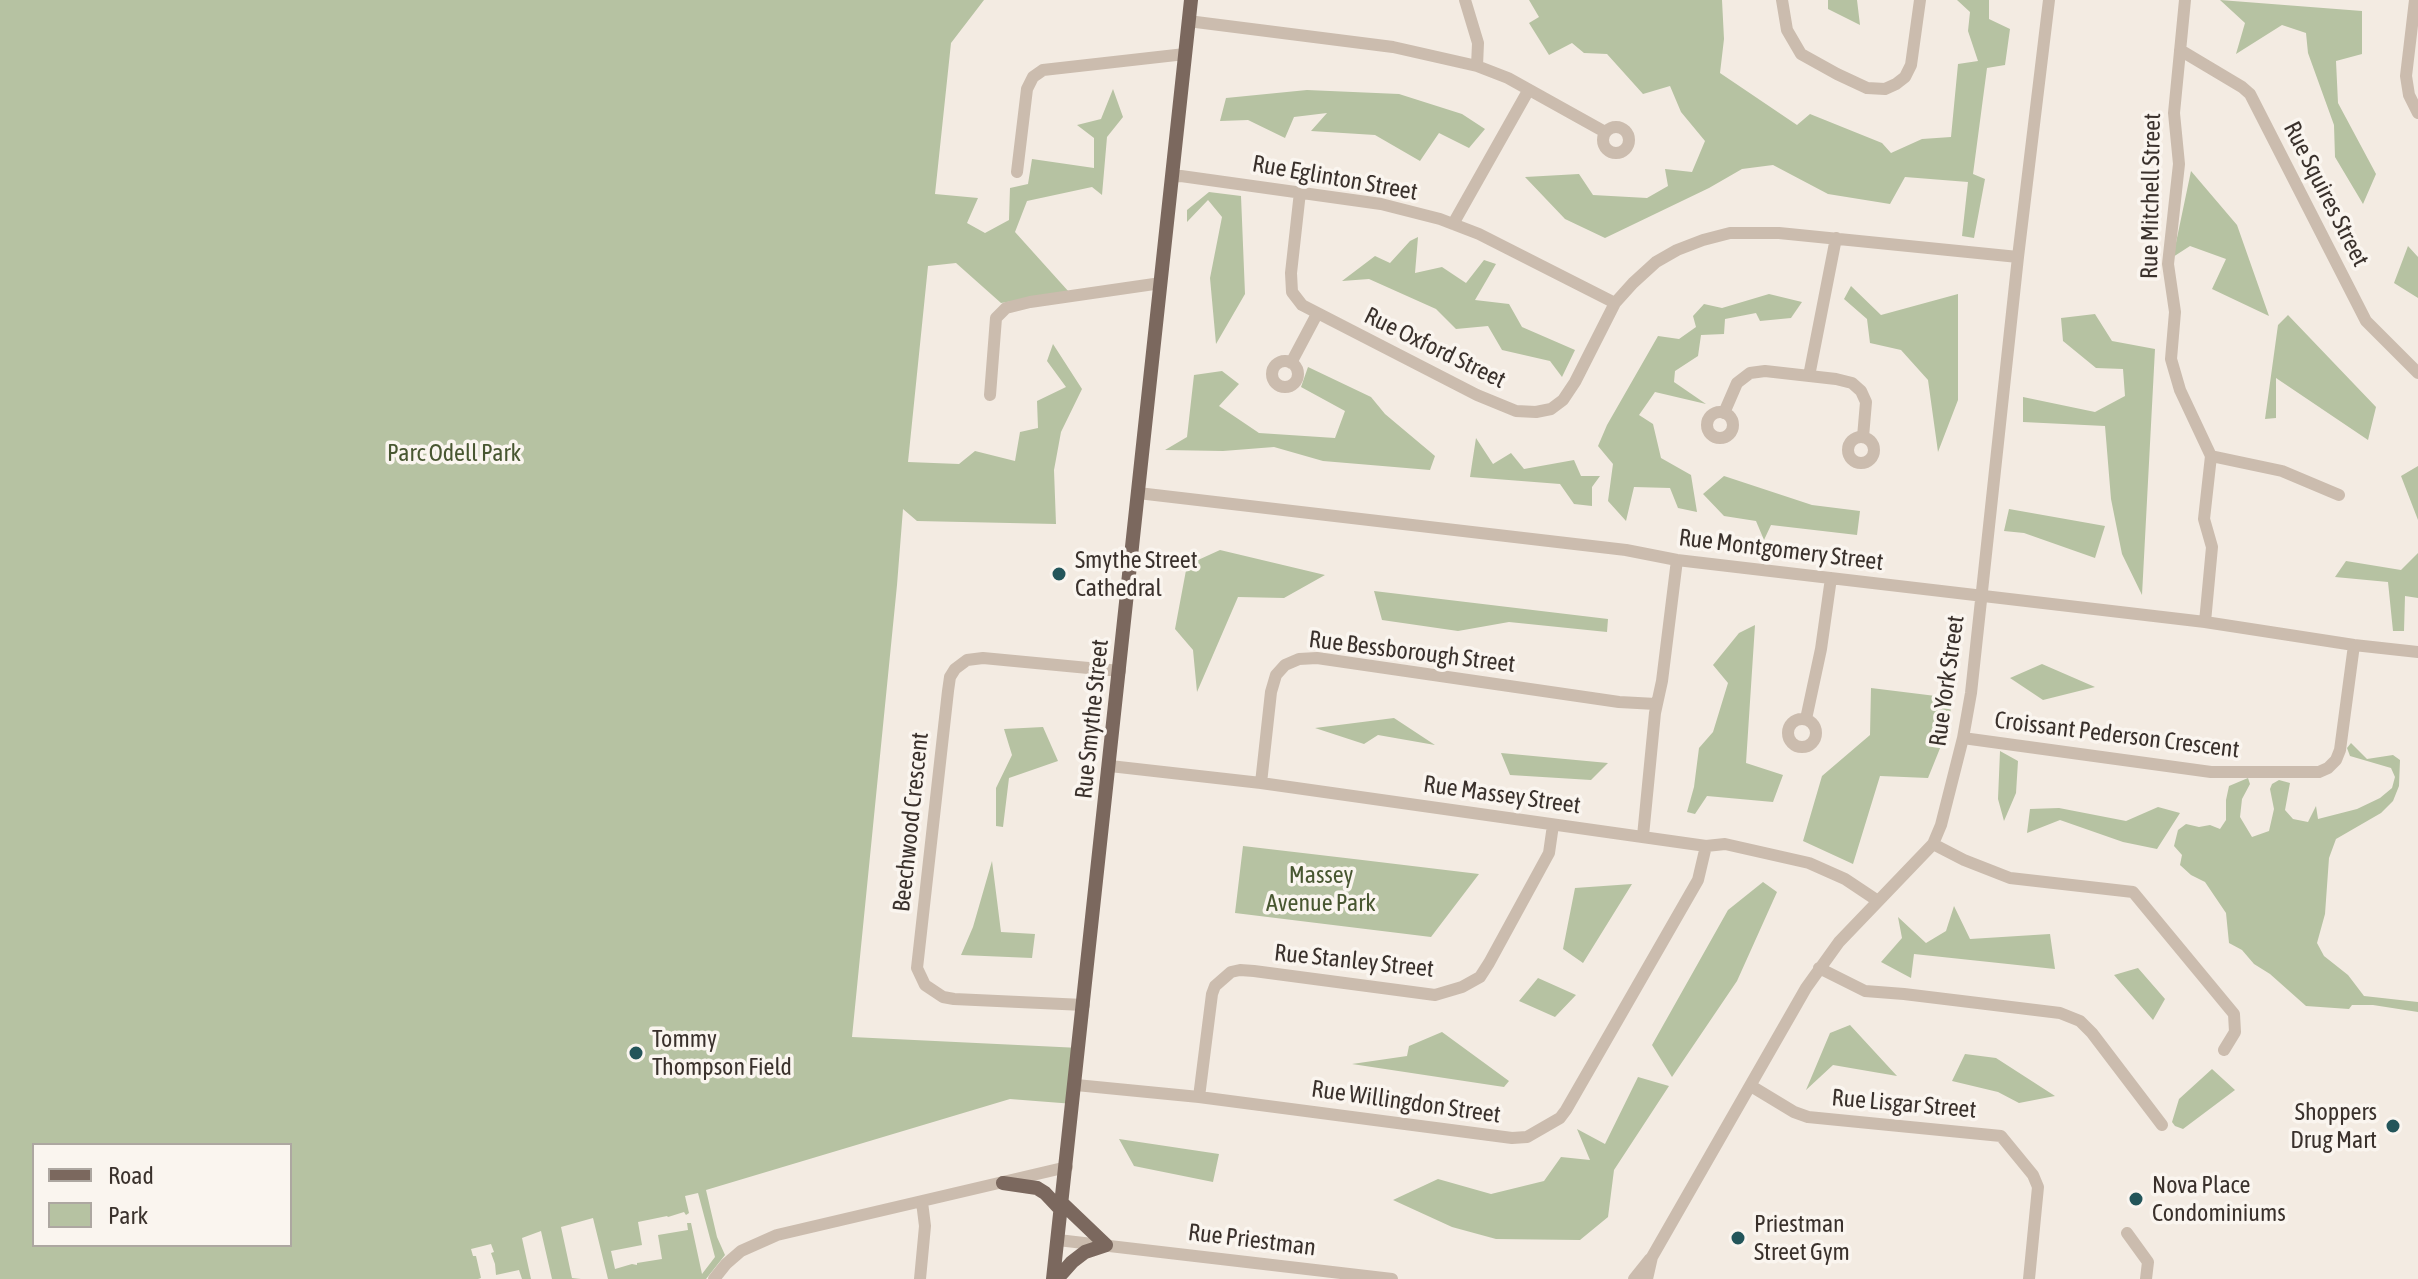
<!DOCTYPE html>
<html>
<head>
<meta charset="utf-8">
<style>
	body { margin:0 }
	#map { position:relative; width:2418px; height:1279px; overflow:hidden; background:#f3ebe2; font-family:"Asap Condensed",sans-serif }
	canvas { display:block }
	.legend { position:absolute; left:32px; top:1143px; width:260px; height:104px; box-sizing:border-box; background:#faf5ef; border:2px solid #ada7a1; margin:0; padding:10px 14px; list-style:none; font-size:24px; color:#3a312c }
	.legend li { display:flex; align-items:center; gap:16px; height:40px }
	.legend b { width:40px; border:2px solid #ada7a1 }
</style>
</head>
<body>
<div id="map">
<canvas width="2418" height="1279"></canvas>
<ul class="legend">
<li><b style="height:10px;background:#7b685e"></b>Road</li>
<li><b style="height:22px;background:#b6c2a2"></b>Park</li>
</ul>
</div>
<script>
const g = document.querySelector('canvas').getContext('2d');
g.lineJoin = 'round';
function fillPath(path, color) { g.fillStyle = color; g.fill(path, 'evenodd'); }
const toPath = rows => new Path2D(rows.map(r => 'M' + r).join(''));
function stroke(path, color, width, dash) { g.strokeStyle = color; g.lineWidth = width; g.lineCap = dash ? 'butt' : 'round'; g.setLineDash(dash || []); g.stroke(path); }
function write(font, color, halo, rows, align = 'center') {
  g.font = font + ' "Asap Condensed",sans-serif'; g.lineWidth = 7; g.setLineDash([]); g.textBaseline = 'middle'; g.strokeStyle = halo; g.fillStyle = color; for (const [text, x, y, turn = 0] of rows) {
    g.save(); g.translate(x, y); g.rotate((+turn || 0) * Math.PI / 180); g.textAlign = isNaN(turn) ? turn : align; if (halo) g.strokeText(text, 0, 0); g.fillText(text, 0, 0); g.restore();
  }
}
fillPath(toPath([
	[0,0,984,0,951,43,935,194,978,198,967,223,985,233,1009,220,1010,188,1028,184,1032,159,1094,168,1094,138,1077,125,1101,119,1113,89,1123,117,1107,137,1102,195,1092,187,1027,201,1015,232,1069,292,1001,303,956,263,928,266,908,462,959,464,975,451,1015,461,1020,432,1038,428,1037,401,1066,387,1047,361,1053,344,1082,389,1061,432,1054,470,1056,524,917,521,903,509,897,585,852,1037,1080,1048,1074,1104,1010,1099,706,1190,717,1237,725,1255,706,1279,608,1279,593,1218,561,1227,572,1278,581,1279,552,1279,541,1231,522,1238,531,1279,522,1279,519,1270,496,1275,495,1264,491,1253,494,1252,491,1244,471,1249,473,1256,476,1256,481,1278,478,1279,0,1279],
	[34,1145,290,1145,290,1245,34,1245],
	[698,1193,715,1257,702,1274,691,1223,687,1223,688,1230,658,1235,662,1259,637,1263,637,1265,632,1264,615,1269,611,1251,642,1245,638,1222,667,1216,668,1217,684,1212,686,1215,689,1213,685,1196],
	[1529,0,1722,0,1724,39,1720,73,1797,125,1810,114,1882,143,1891,153,1922,139,1951,137,1958,64,1978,61,1968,31,1970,12,1957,0,1989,0,1989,19,2010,29,2005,65,1987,68,1973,174,1985,179,1974,238,1962,236,1968,182,1905,177,1890,204,1828,194,1773,165,1742,169,1709,188,1605,238,1565,219,1525,177,1579,174,1593,195,1647,198,1668,186,1665,169,1692,172,1705,141,1681,112,1670,86,1643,94,1607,54,1584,53,1572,43,1549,55,1529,23,1539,17],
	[1828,0,1857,0,1860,25,1828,9],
	[2220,0,2362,11,2362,54,2336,61,2338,103,2376,174,2363,204,2335,157,2334,125,2308,53,2306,33,2282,25,2236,54,2245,23],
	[1307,90,1399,94,1462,114,1485,129,1469,148,1439,133,1420,161,1375,135,1311,131,1327,113,1294,117,1285,138,1248,120,1220,121,1226,98],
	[2191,171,2237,225,2269,316,2212,289,2226,259,2190,246,2173,257],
	[1209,192,1241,196,1245,294,1216,344,1210,278,1222,217,1208,200,1187,222,1187,210],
	[1418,237,1415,273,1442,267,1466,283,1484,260,1496,264,1475,300,1509,304,1522,327,1575,350,1562,377,1550,361,1502,350,1488,326,1456,329,1436,309,1369,279,1342,281,1375,256,1390,263,1410,241],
	[2408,246,2418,257,2418,298,2394,283],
	[1851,286,1881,315,1958,294,1958,400,1938,452,1928,380,1901,350,1870,343,1867,319,1844,299],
	[1769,294,1802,302,1791,318,1760,321,1756,313,1725,319,1724,334,1701,335,1698,356,1675,371,1674,382,1706,404,1655,392,1639,415,1653,424,1661,458,1691,475,1697,512,1678,508,1670,488,1634,487,1626,521,1608,501,1613,464,1598,446,1607,425,1658,336,1679,339,1696,327,1693,316,1704,304,1722,308],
	[2095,314,2112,341,2155,349,2142,595,2122,554,2111,499,2105,426,2023,422,2023,397,2095,412,2125,396,2123,369,2096,368,2063,341,2061,318],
	[2288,315,2376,407,2368,440,2276,378,2276,418,2265,419,2278,325],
	[1308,367,1371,397,1385,414,1435,456,1430,470,1323,461,1274,447,1223,451,1165,450,1187,437,1194,375,1222,371,1239,384,1219,406,1259,433,1335,438,1345,411,1301,387],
	[1476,438,1493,464,1511,453,1524,469,1574,460,1581,476,1600,476,1592,487,1592,506,1574,504,1560,484,1470,477],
	[2418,466,2418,520,2401,476],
	[1724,476,1812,505,1860,511,1857,535,1771,525,1764,540,1756,521,1724,516,1703,494],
	[2009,509,2105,526,2095,558,2024,533,2004,531],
	[1220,550,1325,575,1284,598,1238,597,1197,692,1193,650,1175,629,1187,565],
	[2418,553,2418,598,2405,596,2404,631,2393,631,2388,582,2335,577,2346,561,2401,570],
	[1374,591,1608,619,1607,632,1509,622,1458,631,1382,620],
	[1755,625,1746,763,1783,775,1773,802,1707,796,1695,814,1687,812,1694,787,1699,748,1713,732,1728,683,1713,665,1739,633],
	[2042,664,2095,687,2043,700,2010,678],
	[1871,688,1952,698,1949,726,1928,778,1880,776,1853,864,1803,841,1822,776,1870,735],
	[1394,718,1435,745,1378,735,1364,744,1315,728],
	[1043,727,1058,761,1009,778,1003,827,996,826,996,788,1012,755,1004,729],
	[2351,743,2367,759,2393,755,2400,760,2399,786,2393,801,2381,813,2336,839,2329,858,2325,914,2317,943,2324,956,2348,975,2364,996,2418,1002,2418,1012,2373,1005,2352,1005,2349,1009,2306,1006,2270,974,2254,964,2242,950,2229,943,2226,913,2205,882,2191,875,2180,865,2182,855,2174,846,2178,830,2186,824,2199,827,2210,825,2220,829,2226,820,2226,800,2229,786,2248,778,2250,784,2242,799,2240,817,2252,837,2269,831,2274,809,2270,789,2272,784,2279,780,2290,783,2285,810,2293,819,2308,822,2316,806,2318,819,2357,809,2380,798,2392,788,2395,777,2391,768,2350,756,2347,748],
	[2000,751,2018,761,2016,793,2004,821,1998,799],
	[1501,753,1608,763,1591,780,1510,775],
	[2158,807,2180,813,2157,849,2123,842,2060,820,2027,833,2030,809,2059,808,2126,821],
	[1243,846,1354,859,1479,874,1431,937,1235,913],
	[992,861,1001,932,1035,934,1032,958,961,955,973,927],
	[1763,882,1777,892,1737,981,1672,1077,1652,1045,1728,910],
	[1632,884,1583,963,1563,949,1575,888],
	[1954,906,1970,939,2050,934,2055,969,1914,954,1911,978,1881,962,1902,938,1898,917,1926,943,1946,931],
	[2138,968,2165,999,2153,1020,2114,975],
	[1538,978,1576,995,1555,1017,1519,1001],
	[1850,1025,1897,1076,1833,1065,1806,1090,1830,1033],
	[1442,1032,1509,1081,1504,1087,1352,1064,1407,1056,1409,1046],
	[1965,1054,1996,1058,2055,1096,2019,1103,1998,1092,1952,1081],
	[2212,1069,2235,1090,2183,1129,2175,1126,2172,1122,2179,1099],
	[1638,1077,1669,1086,1614,1170,1608,1217,1580,1240,1496,1239,1452,1227,1393,1200,1438,1179,1491,1194,1544,1181,1561,1157,1590,1160,1577,1129,1605,1144],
	[1119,1139,1219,1154,1213,1182,1134,1166]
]), '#b6c2a2');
stroke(toPath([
	[1465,0,1478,43,1477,66],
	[1782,0,1787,30,1801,54,1837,74,1867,88,1885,89,1896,84,1905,77,1911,65,1920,0],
	[2185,0,2174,113,2179,164,2168,264,2175,312,2171,359,2180,390,2211,456,2204,519,2212,547,2205,622],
	[2415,0,2406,76,2409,95,2418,113],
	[1188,21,1393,47,1477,66,1508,78,1605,132],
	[2180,50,2242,87,2250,94,2366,321,2418,373],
	'1603 140a13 13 0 1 1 26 0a13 13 0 1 1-26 0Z',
	[1017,172,1027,89,1033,77,1043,70,1185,54],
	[1172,177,1181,176,1381,204,1440,219,1479,234,1615,303],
	[1300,192,1291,273,1292,292,1302,305,1477,395,1516,411,1536,412,1551,409,1563,400,1575,382,1615,303,1633,283,1656,262,1677,250,1703,240,1730,233,1779,233,2018,257],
	[1453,224,1528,91],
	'1272 374a13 13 0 1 1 26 0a13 13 0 1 1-26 0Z',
	[1291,363,1317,314],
	[1809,376,1836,238],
	[990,395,996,318,1006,308,1030,302,1161,283],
	'1707 425a13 13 0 1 1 26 0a13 13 0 1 1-26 0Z',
	[1724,413,1737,383,1750,373,1765,371,1836,379,1852,383,1861,391,1866,402,1863,437],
	'1848 450a13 13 0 1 1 26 0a13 13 0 1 1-26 0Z',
	[2211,456,2282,471,2339,495],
	[1138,493,1626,550,1677,560,2205,622,2354,645,2418,652],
	[1806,719,1821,649,1831,578],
	'1788 733a14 14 0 1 1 28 0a14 14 0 1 1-28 0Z',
	[1963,738,2211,772,2319,772,2328,768,2336,760,2340,750,2354,645],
	[1110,766,1261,783,1706,846,1725,844,1809,863,1845,879,1878,901],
	[1261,783,1271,692,1276,675,1285,665,1299,659,1317,658,1619,702,1656,704],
	[1643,836,1655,713,1662,681,1677,560],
	[1933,844,1964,860,2010,878,2133,892,2234,1014,2235,1032,2224,1050],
	[1819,968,1865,991,1904,994,2060,1013,2080,1021,2092,1033,2162,1125],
	[1084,1005,954,999,943,997,925,985,917,968,948,691,950,677,955,669,967,660,983,658,1120,671],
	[1076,1085,1199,1097,1512,1138,1527,1137,1560,1118,1566,1110,1698,880,1706,846],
	[1751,1086,1794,1112,1808,1117,2001,1136,2033,1175,2038,1187,2029,1279],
	[1199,1097,1212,994,1215,986,1231,972,1240,970,1254,971,1435,995,1462,987,1480,977,1489,963,1549,853,1553,825],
	[2127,1233,2148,1262,2146,1279],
	[1058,1240,1392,1279],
	[714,1279,726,1264,741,1251,777,1235,1067,1167],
	[920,1279,925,1226,922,1202],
	[1634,1279,1650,1259],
	[1647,1279,1652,1257,1806,988,1839,942,1933,844,1941,825,1963,738,1971,693,2018,257,2049,0]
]), '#cbbcae', 12);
stroke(toPath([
	[1003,1183,1037,1188,1045,1193,1061,1210],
	[1053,1279,1191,0],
	[1057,1279,1072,1262,1085,1252,1106,1245,1062,1203]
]), '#7b685e', 14);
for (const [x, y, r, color] of [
	[1059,574,8,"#23555a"],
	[636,1053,8,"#23555a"],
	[2393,1126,8,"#23555a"],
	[2136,1199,8,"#23555a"],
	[1738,1238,8,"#23555a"]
]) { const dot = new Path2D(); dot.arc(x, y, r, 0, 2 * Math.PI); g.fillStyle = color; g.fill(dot); stroke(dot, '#faf5ef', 3); }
write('24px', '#3a312c', '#faf5ef', [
	["Rue Eglinton Street",1335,178,10],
	["Rue Squires Street",2326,194,63],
	["Rue Mitchell Street",2151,196,-89],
	["Rue Oxford Street",1435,348,26],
	["Rue Montgomery Street",1781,550,7],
	["Rue Bessborough Street",1412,652,7],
	["Rue York Street",1947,681,-82],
	["Rue Smythe Street",1092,719,-84],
	["Croissant Pederson Crescent",2117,735,7],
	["Rue Massey Street",1502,795,8],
	["Beechwood Crescent",911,822,-84],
	["Rue Stanley Street",1354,961,6],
	["Rue Willingdon Street",1406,1102,8],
	["Rue Lisgar Street",1904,1104,5],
	["Rue Priestman",1252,1240,7]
]);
write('24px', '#485731', '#faf5ef', [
	["Parc Odell Park",454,453],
	["Massey",1321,875],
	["Avenue Park",1321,903]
]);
write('24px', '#3a312c', '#faf5ef', [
	["Smythe Street",1075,560],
	["Cathedral",1075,588],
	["Tommy",652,1039],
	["Thompson Field",652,1067],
	["Shoppers",2377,1112,"right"],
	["Drug Mart",2377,1140,"right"],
	["Nova Place",2152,1185],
	["Condominiums",2152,1213],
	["Priestman",1754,1224],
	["Street Gym",1754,1252]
], 'left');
</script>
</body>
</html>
